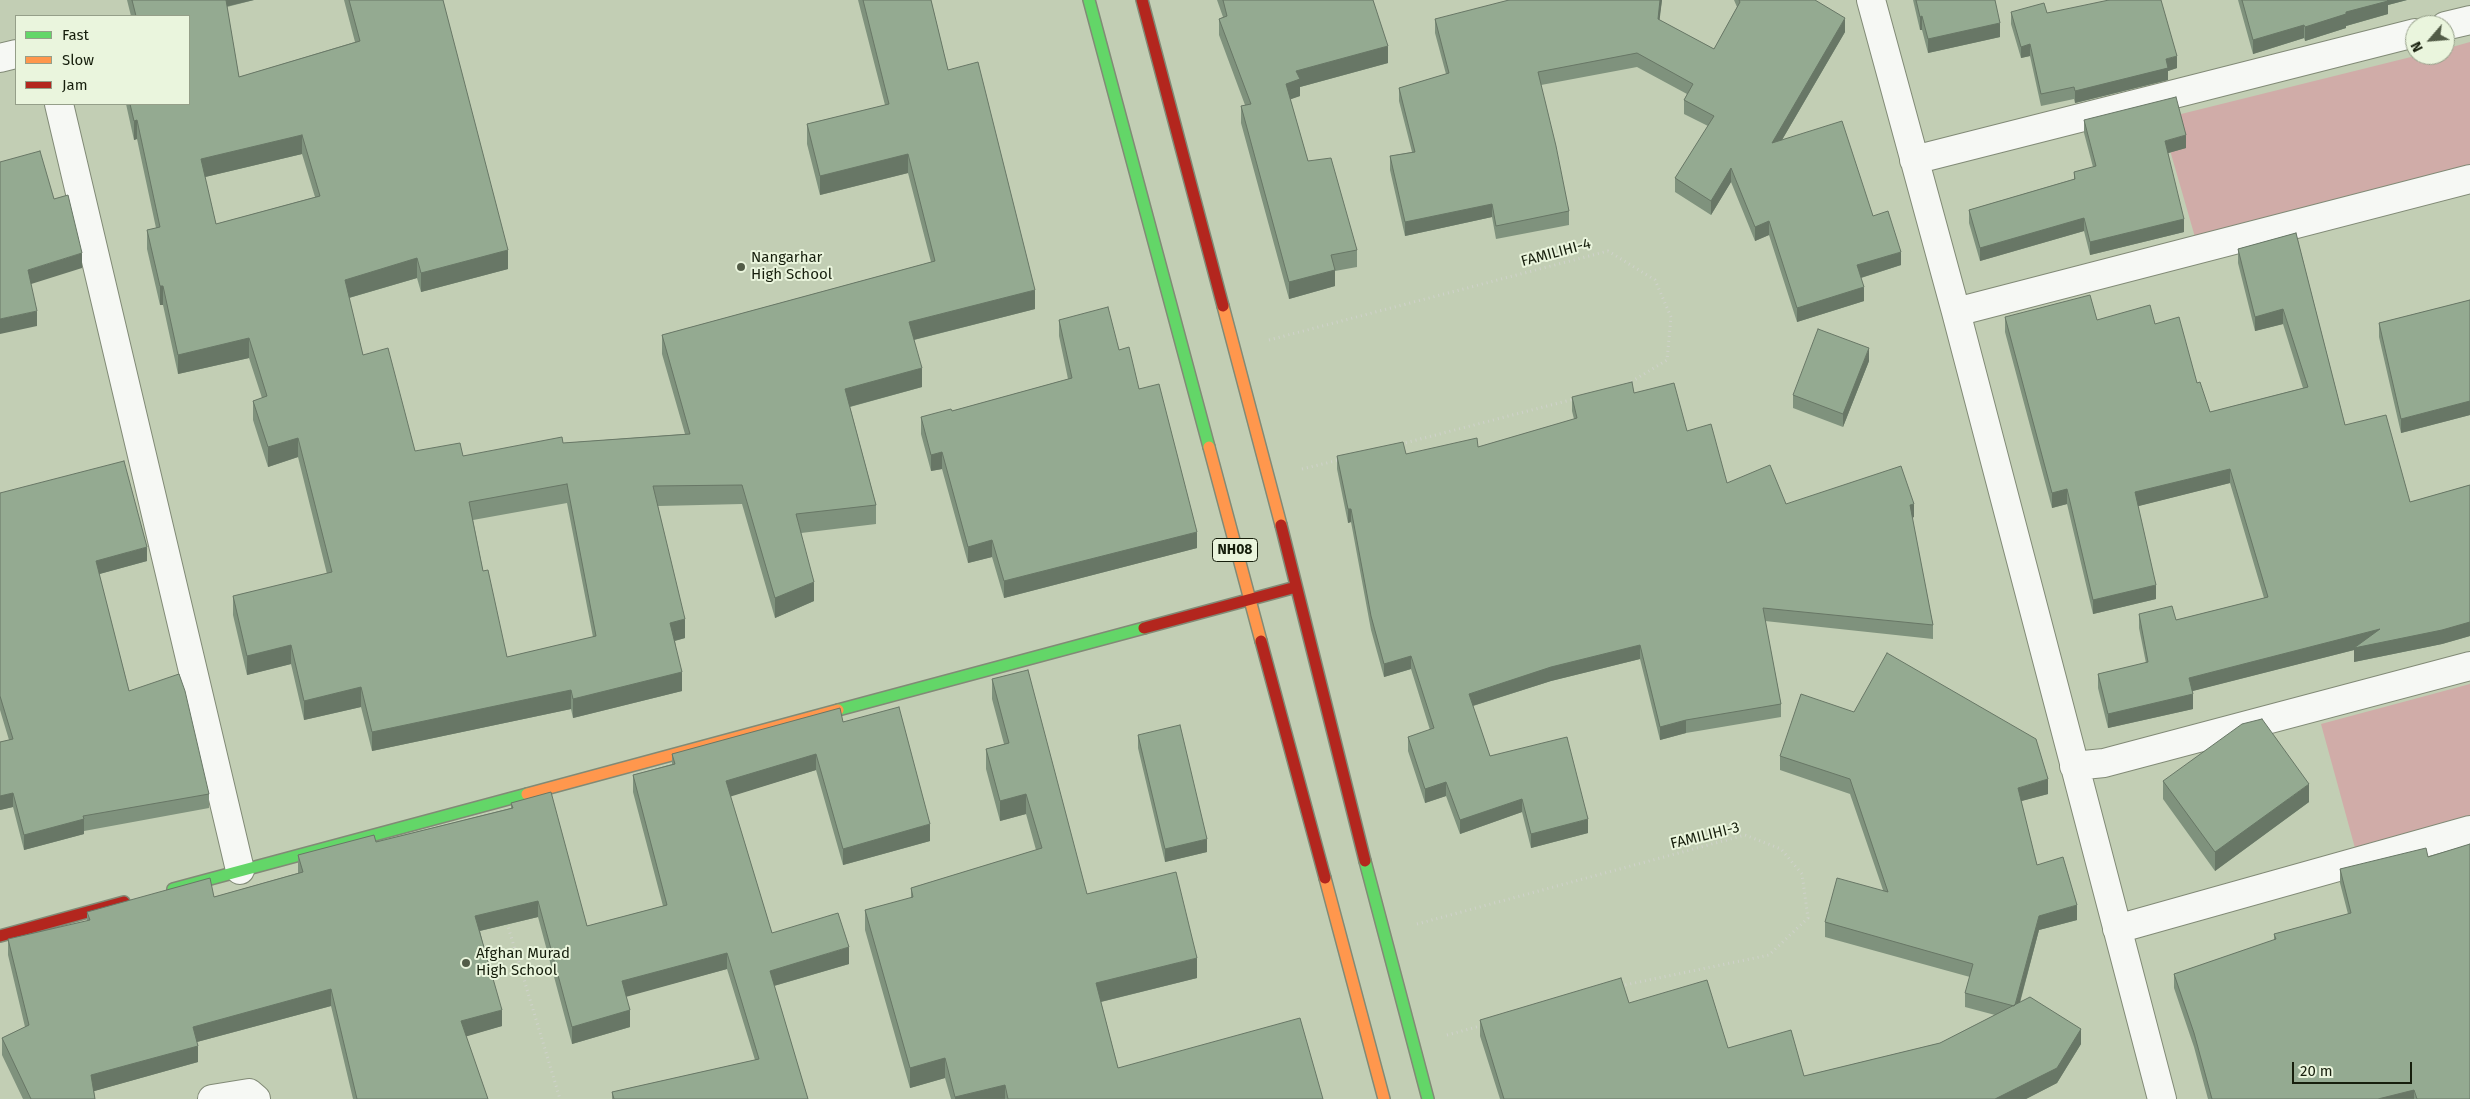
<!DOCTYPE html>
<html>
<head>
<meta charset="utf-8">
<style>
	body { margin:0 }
	#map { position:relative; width:2470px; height:1099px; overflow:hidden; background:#c2ceb4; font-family:"Fira Sans",sans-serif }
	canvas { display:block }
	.legend { position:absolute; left:15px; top:15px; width:175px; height:90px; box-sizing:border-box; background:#eaf5dd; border:1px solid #959f89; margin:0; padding:6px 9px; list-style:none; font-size:15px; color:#161e0c }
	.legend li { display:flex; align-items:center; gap:10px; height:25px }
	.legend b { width:25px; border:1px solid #959f89 }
	.north { position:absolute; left:2405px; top:15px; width:50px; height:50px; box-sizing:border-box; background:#eaf5dd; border:1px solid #959f89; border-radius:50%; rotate:243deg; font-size:14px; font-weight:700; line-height:20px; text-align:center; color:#161e0c }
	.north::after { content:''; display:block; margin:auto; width:18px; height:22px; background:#525c47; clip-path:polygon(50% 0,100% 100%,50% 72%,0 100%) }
	.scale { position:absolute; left:2292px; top:1062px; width:120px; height:22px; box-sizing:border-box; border:2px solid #161e0c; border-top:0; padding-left:6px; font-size:15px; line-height:18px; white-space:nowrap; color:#161e0c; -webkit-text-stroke:4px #eaf5dd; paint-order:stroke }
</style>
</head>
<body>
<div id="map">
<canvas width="2470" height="1099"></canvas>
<ul class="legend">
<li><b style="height:6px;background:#63d668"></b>Fast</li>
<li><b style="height:6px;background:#ff974d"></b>Slow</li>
<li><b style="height:6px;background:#b3261e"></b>Jam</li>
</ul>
<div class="north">N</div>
<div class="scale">20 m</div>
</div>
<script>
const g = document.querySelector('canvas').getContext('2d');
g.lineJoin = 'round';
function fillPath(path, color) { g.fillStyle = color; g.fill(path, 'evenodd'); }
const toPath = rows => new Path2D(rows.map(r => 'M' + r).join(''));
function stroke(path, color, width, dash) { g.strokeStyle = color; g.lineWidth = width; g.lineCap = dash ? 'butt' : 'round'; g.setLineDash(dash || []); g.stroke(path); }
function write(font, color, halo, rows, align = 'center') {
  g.font = font + ' "Fira Sans",sans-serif'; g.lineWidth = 4; g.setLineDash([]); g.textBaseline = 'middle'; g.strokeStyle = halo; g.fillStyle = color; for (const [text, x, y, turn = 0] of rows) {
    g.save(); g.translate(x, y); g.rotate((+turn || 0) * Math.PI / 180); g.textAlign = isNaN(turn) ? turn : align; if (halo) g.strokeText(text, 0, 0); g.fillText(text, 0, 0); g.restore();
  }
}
fillPath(toPath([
	[2470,42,2470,173,2197,244,2161,119,2419,55,2445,55,2445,49],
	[2470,684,2470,817,2355,848,2321,724]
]), '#d0aca8');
const street = toPath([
	[1871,0,1956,312,2162,1099],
	[2445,26,2470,20],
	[0,58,16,54],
	[59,104,240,870],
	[1914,160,2415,33],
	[1956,312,2470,179],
	[2074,766,2104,763,2470,666],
	[2117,929,2470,830],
	[212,1099,249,1093,256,1099]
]);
const fast = toPath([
	[1089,0,1209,447],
	[838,710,1144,628],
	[1365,861,1428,1099],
	[173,889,527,794]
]);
const slow = toPath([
	[1223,306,1281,525],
	[1209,447,1261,641],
	[527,794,838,710],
	[1325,878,1384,1099]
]);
const jam = toPath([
	[1142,0,1223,306],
	[1281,525,1365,861],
	[1144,628,1296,587],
	[1261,641,1325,878],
	[0,936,124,902]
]);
stroke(street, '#818a76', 30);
stroke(fast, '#818a76', 14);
stroke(slow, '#818a76', 14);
stroke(jam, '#818a76', 14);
stroke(toPath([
	[1269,340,1608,251,1655,280,1671,317,1667,360,1626,385],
	[1401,444,1574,399],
	[1302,469,1339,460],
	[507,923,560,1099],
	[1417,924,1745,835,1781,849,1802,874,1808,918,1769,955,1620,986],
	[1447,1035,1484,1025]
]), '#cfd2ca', 3, [1, 4]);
stroke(street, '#f6f8f4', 28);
stroke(fast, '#63d668', 11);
stroke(slow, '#ff974d', 11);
stroke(jam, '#b3261e', 11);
fillPath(toPath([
	[127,0,254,0,227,7,239,77,355,42,344,0,443,0,508,269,421,292,417,278,349,298,363,355,415,451,463,456,563,443,685,434,662,354,662,335,931,262,908,173,820,195,807,144,807,124,885,105,858,0,931,0,948,70,1035,309,914,340,922,387,850,407,876,505,876,524,801,533,814,601,775,618,742,504,658,506,685,638,675,641,682,691,573,718,571,709,372,751,361,707,304,720,291,664,247,675,233,615,233,596,327,574,298,457,268,467,253,420,253,401,262,398,249,358,178,374,163,305,160,305,147,249,147,230,156,228,137,139,134,140,126,104,189,104,189,16,131,16],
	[302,154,315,197,216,224,205,177],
	[567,503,593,637,507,657,483,571,473,520],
	[1217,0,1373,0,1388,63,1300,87,1300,96,1290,99,1308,161,1357,250,1357,267,1335,271,1335,286,1289,299,1241,123,1241,106,1245,105,1219,35,1219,19,1223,17],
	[1662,0,1659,20,1714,49,1737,7,1734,0,1815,0,1845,32,1782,140,1873,216,1901,265,1861,278,1864,301,1797,322,1769,235,1755,241,1731,182,1711,215,1675,192,1675,178,1708,126,1684,114,1684,100,1687,94,1637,67,1541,85,1569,211,1569,225,1496,239,1492,217,1405,236,1390,170,1390,156,1412,152,1399,101,1399,88,1446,74,1435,33,1435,19],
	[1913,0,1995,0,2000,37,1928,53,1922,30,1920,30],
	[2238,0,2407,0,2388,5,2388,14,2346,26,2346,28,2305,41,2304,38,2253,54],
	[2011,12,2047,13,2177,68,2168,71,2168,80,2075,103,2074,99,2041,106,2030,56,2021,58,2011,24],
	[2084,120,2186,148,2168,153,2184,232,2090,255,2084,231,1980,261,1969,223,1969,210,2074,179,2074,172,2093,167,2084,133],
	[2296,233,2345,425,2410,502,2470,485,2470,636,2442,644,2354,662,2354,650,2192,691,2193,709,2108,728,2098,688,2098,674,2146,663,2139,628,2139,614,2176,620,2264,598,2230,483,2138,506,2156,599,2093,614,2067,504,2052,508,2005,332,2005,317,2097,320,2155,324,2197,383,2210,412,2303,388,2283,324,2255,331,2238,263,2238,249],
	[2470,300,2470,415,2401,433,2379,337,2379,323],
	[1059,320,1119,350,1139,389,1197,548,1004,598,992,557,968,563,942,469,931,471,921,434,921,417,952,411,1068,379,1059,336],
	[1869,361,1843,427,1793,408,1793,395],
	[1634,393,1687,431,1727,483,1786,504,1914,517,1912,518,1933,625,1933,639,1765,621,1781,704,1781,717,1686,733,1660,740,1640,659,1551,681,1473,706,1490,756,1588,833,1531,848,1522,812,1460,834,1446,796,1425,803,1408,751,1408,737,1430,730,1411,669,1384,677,1371,630,1351,522,1348,523,1337,469,1337,456,1406,454,1478,447,1574,419,1572,411,1572,397],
	[0,493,147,561,99,574,129,691,209,794,209,808,84,831,84,834,24,850,13,807,0,810,0,742,9,740,0,710],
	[992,679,1087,894,1197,978,1101,1002,1118,1068,1323,1099,951,1099,945,1078,910,1088,865,930,865,910,911,898,911,888,1036,850,1026,814,1000,821,986,769,986,749,1004,744,992,699],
	[843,722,930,841,843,865,816,770,730,796,772,933,849,964,774,986,808,1099,612,1099,612,1092,755,1060,727,969,626,996,630,1027,572,1044,538,917,480,931,502,1026,466,1036,488,1099,353,1099,331,1006,197,1042,198,1062,94,1091,95,1099,23,1099,2,1055,2,1038,25,1027,8,955,8,939,87,921,87,912,214,897,298,873,298,855,376,842,511,808,511,803,587,926,663,906,633,792,633,775,672,764,672,754],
	[1138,735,1207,852,1165,862,1138,748],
	[1780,756,2048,794,2021,801,2037,865,2077,920,2039,930,2020,1003,2081,1044,2057,1083,2026,1099,1500,1099,1480,1036,1480,1020,1629,1003,1728,1048,1804,1076,1940,1043,1995,1015,1965,1007,1965,993,1970,977,1825,937,1825,922,1883,890,1850,794,1780,770],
	[2163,781,2309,802,2215,871,2163,799],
	[2428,857,2470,1099,2208,1099,2194,1047,2174,988,2174,974,2274,940,2274,934,2348,914,2340,883,2340,869]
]), '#7f927d');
fillPath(toPath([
	[224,0,254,0,224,7],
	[1660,0,1662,0,1658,33,1658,19],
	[2385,0,2407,0,2388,5,2388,14,2346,26,2346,28,2305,41,2305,27,2346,12],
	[1922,16,1922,30,1920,30,1920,17],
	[1845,18,1845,32,1772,157,1772,143],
	[2000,23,2000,37,1928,53,1928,39],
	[2304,25,2304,38,2253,54,2253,40],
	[2030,44,2030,56,2021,58,2021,47],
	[1388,46,1388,63,1300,87,1300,96,1286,101,1286,84,1296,71],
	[2177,56,2177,68,2168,71,2168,80,2075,103,2075,91,2166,59],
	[137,120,137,139,134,140,134,121],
	[302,135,302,154,201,178,201,159],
	[2186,135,2186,148,2165,154,2165,141],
	[908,154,908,173,820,195,820,176],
	[1731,168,1731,182,1711,215,1711,201],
	[1492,204,1492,217,1405,236,1405,222],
	[2084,218,2084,231,1980,261,1980,248],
	[2184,219,2184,232,2090,255,2090,242],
	[1769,221,1769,235,1755,241,1755,227],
	[508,250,508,269,421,292,421,273],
	[1901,252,1901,265,1857,279,1857,265],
	[82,253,82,268,28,285,28,270],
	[417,258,417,278,345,299,345,280],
	[1335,270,1335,286,1289,299,1289,282],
	[160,286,163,286,163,305,160,305],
	[1864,287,1864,301,1797,322,1797,308],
	[1035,290,1035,309,909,341,909,322],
	[2283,309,2283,324,2255,331,2255,317],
	[37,311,37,326,0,334,0,319],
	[249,338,249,358,178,374,178,355],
	[1869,348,1869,361,1843,427,1843,414],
	[922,368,922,387,845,408,845,389],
	[2470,401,2470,415,2401,433,2401,419],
	[298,438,298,457,268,467,268,447],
	[942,452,942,469,931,471,931,455],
	[2230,469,2230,483,2135,507,2135,492],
	[2067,489,2067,504,2052,508,2052,493],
	[1914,504,1914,517,1910,518,1910,505],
	[1348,509,1351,509,1351,522,1348,523],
	[1197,532,1197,548,1004,598,1004,581],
	[992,540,992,557,968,563,968,547],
	[147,547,147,561,96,575,96,561],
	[814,582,814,601,775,618,775,598],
	[2156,585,2156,599,2093,614,2093,600],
	[685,619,685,638,670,642,670,623],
	[2470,622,2470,636,2442,644,2354,662,2354,650,2189,692,2189,678,2380,629],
	[291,645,291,664,247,675,247,656],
	[1640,645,1640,659,1551,681,1469,707,1469,694,1551,667],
	[1411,656,1411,669,1384,677,1384,664],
	[682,672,682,691,573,718,573,699],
	[361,687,361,707,304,720,304,701],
	[571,690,571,709,372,751,372,732],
	[2193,694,2193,709,2108,728,2108,714],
	[1686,720,1686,733,1660,740,1660,727],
	[816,754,816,770,726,798,726,781],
	[2048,779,2048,794,2018,802,2018,788],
	[1446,782,1446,796,1425,803,1425,789],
	[2309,784,2309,802,2215,871,2215,852],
	[13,793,13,807,0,810,0,796],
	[1026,794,1026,814,1000,821,1000,801],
	[1522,799,1522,812,1460,834,1460,820],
	[84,819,84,834,24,850,24,835],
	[1588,819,1588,833,1531,848,1531,834],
	[930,824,930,841,843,865,843,849],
	[1207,839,1207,852,1165,862,1165,849],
	[538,901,538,917,475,932,475,916],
	[2077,905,2077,920,2039,930,2015,1020,2015,1006,2039,916],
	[849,947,849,964,770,987,770,971],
	[727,953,727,969,622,998,622,981],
	[1197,958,1197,978,1096,1003,1096,983],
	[331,989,331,1006,193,1043,193,1027],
	[502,1010,502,1026,461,1038,461,1021],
	[630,1010,630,1027,572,1044,572,1027],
	[2081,1029,2081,1044,2057,1083,2026,1099,1995,1099],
	[198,1046,198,1062,91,1092,91,1075],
	[945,1058,945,1078,910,1088,910,1068],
	[1005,1085,1005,1099,955,1099,955,1097],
	[2414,1090,2414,1099,2378,1099]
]), '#687766');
const building = toPath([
	[132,0,226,0,239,77,360,41,349,0,443,0,508,250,421,273,417,258,345,280,363,355,388,348,415,451,460,443,463,456,562,437,563,443,690,434,662,335,935,261,908,154,820,176,807,124,889,104,863,0,931,0,948,70,978,62,1035,290,909,322,922,368,845,389,876,505,796,514,814,582,775,598,742,485,653,486,685,619,670,623,682,672,573,699,571,690,372,732,361,687,304,701,291,645,247,656,233,596,332,572,298,438,268,447,253,401,267,396,249,338,178,355,163,286,160,286,147,230,160,227,137,120,134,121,130,104,189,104,189,16,136,16,132,0],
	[302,135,320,196,216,224,201,159,302,135],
	[567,484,596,636,507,657,488,570,483,571,469,502,567,484],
	[1223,0,1373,0,1388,46,1296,71,1300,79,1286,84,1308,161,1331,158,1357,250,1331,255,1335,270,1289,282,1241,106,1251,104,1219,19,1227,16,1223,0],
	[1509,0,1660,0,1658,19,1714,49,1740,2,1739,0,1815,0,1845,18,1772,143,1842,121,1873,216,1888,211,1901,252,1857,265,1864,287,1797,308,1769,221,1755,227,1731,168,1711,201,1675,178,1714,116,1684,100,1693,84,1637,53,1538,72,1556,146,1569,211,1496,226,1492,204,1405,222,1390,156,1415,152,1399,88,1449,73,1435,19,1509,0],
	[1916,0,1995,0,2000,23,1928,39,1922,16,1920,17,1916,0],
	[2109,0,2161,0,2177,56,2166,59,2168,68,2075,91,2074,87,2041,94,2030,44,2021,47,2011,12,2044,3,2047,13,2109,0],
	[2242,0,2387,0,2388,1,2346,12,2346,14,2305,27,2304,25,2253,40,2242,0],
	[2176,97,2186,135,2165,141,2184,219,2090,242,2084,218,1980,248,1969,210,2075,179,2074,172,2096,166,2084,120,2176,97],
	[40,151,54,199,68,195,82,253,28,270,37,311,0,319,0,162,40,151],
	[2296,233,2345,425,2386,415,2410,502,2470,485,2470,622,2442,630,2354,648,2380,629,2189,678,2193,694,2108,714,2098,674,2148,662,2139,614,2172,606,2176,620,2268,597,2230,469,2135,492,2156,585,2093,600,2067,489,2052,493,2005,317,2090,295,2097,320,2150,305,2155,324,2179,317,2197,383,2200,382,2210,412,2308,387,2283,309,2255,317,2238,249,2296,233],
	[2470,300,2470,401,2401,419,2379,323,2470,300],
	[1108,307,1119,350,1129,347,1139,389,1159,384,1197,532,1004,581,992,540,968,547,942,452,931,455,921,417,951,409,952,411,1072,378,1059,320,1108,307],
	[1818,329,1869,348,1843,414,1793,395,1818,329],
	[1632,382,1634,393,1674,383,1687,431,1711,424,1727,483,1770,465,1786,504,1901,466,1914,504,1910,505,1933,625,1763,608,1781,704,1686,720,1660,727,1640,645,1551,667,1469,694,1490,756,1567,737,1588,819,1531,834,1522,799,1460,820,1446,782,1425,789,1408,737,1434,728,1411,656,1384,664,1371,616,1351,509,1348,509,1337,456,1403,442,1406,454,1477,438,1478,447,1577,418,1572,397,1632,382],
	[124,461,147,547,96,561,129,691,179,674,185,691,209,794,83,816,84,819,24,835,13,793,0,796,0,742,13,739,0,696,0,493,124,461],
	[1887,653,2036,739,2048,779,2018,788,2037,865,2063,857,2077,905,2039,916,2015,1005,2014,1006,1965,993,1973,964,1825,922,1837,878,1888,892,1850,779,1780,756,1801,694,1854,712,1887,653],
	[1028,670,1087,894,1176,872,1197,958,1096,983,1118,1068,1300,1018,1323,1099,1008,1099,1005,1085,955,1097,945,1058,910,1068,865,910,913,897,911,888,1042,848,1026,794,1000,801,986,749,1009,743,992,679,1028,670],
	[899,707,930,824,843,849,816,754,726,781,772,933,838,913,849,947,770,971,808,1099,614,1099,612,1092,759,1059,727,953,622,981,630,1010,572,1027,538,901,475,916,502,1010,461,1021,488,1099,357,1099,331,989,193,1027,198,1046,91,1075,95,1099,31,1099,2,1038,29,1025,8,939,90,920,87,912,210,878,214,897,303,872,298,855,374,835,376,842,513,808,511,803,551,792,587,926,667,905,633,775,675,764,672,754,840,708,843,722,899,707],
	[2262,719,2309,784,2215,852,2163,781,2242,724,2262,719],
	[1180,725,1207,839,1165,849,1138,735,1180,725],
	[2470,844,2470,1099,2417,1099,2414,1090,2378,1099,2212,1099,2194,1033,2174,974,2276,939,2274,934,2351,913,2340,869,2426,848,2428,857,2470,844],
	[1621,978,1629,1003,1707,980,1728,1048,1791,1030,1804,1076,1940,1043,2030,997,2081,1029,2057,1068,1995,1099,1504,1099,1480,1020,1621,978]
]);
fillPath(building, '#94aa91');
stroke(building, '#687766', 1);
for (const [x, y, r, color] of [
	[741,267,5,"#525c47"],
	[466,963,5,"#525c47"]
]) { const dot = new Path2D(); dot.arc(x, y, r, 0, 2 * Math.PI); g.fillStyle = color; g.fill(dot); stroke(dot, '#eaf5dd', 2); }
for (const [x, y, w] of [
	[1235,550,45]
]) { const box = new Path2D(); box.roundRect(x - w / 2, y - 11.5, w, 23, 4); g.fillStyle = '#eaf5dd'; g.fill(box); stroke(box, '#161e0c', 1); }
write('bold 14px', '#161e0c', null, [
	["NH08",1235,550]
]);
write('15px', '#161e0c', '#eaf5dd', [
	["FAMILIHI-4",1556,253,-15],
	["FAMILIHI-3",1705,836,-14]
]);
write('15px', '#161e0c', '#eaf5dd', [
	["Nangarhar",751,258],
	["High School",751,275],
	["Afghan Murad",476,954],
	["High School",476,971]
], 'left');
</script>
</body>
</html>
